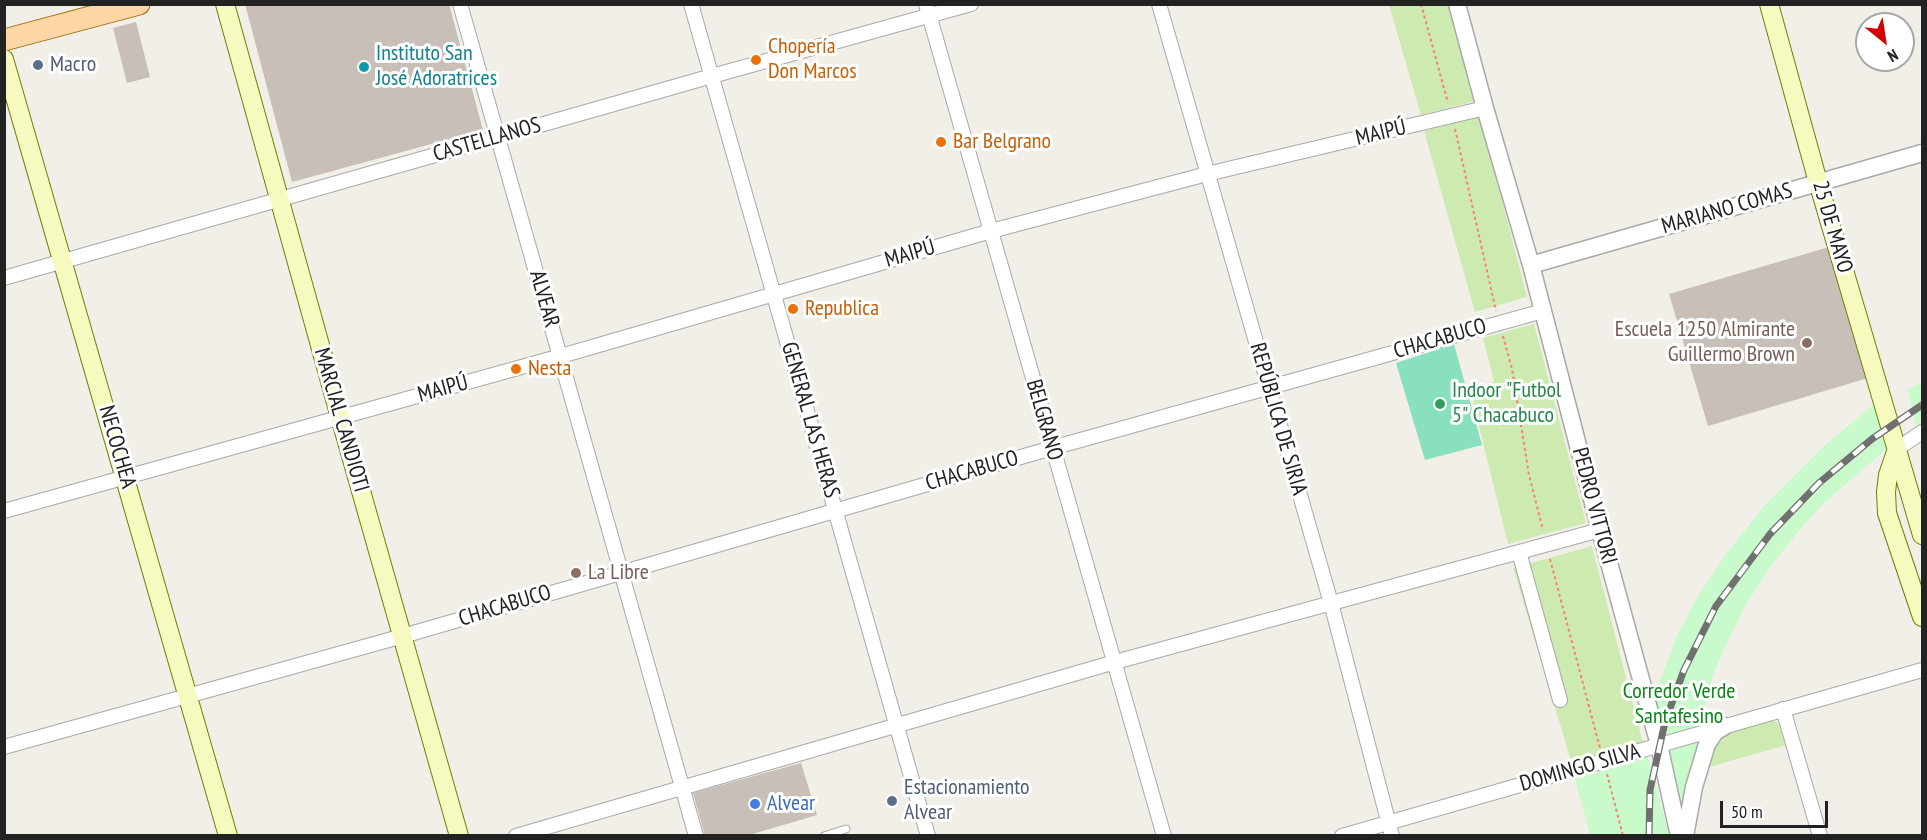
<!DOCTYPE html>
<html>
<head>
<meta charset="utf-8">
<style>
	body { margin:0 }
	#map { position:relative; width:1927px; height:840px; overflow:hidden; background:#f2efe9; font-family:"PT Sans Narrow",sans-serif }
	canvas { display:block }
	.frame { position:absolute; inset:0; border:6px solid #222; pointer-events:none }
	.north { position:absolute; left:1855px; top:12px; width:60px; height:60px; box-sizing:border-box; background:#fff; border:2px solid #a7a7a7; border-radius:50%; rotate:150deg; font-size:16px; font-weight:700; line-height:24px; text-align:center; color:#222 }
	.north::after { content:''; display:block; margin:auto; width:21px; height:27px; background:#d40000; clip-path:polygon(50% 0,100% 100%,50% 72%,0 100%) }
	.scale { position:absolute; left:1720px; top:801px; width:108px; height:27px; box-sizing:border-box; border:3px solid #222; border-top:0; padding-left:8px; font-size:18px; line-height:21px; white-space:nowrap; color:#222; -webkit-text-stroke:4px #fff; paint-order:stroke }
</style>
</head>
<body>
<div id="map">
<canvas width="1927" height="840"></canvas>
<div class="frame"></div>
<div class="north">N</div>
<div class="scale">50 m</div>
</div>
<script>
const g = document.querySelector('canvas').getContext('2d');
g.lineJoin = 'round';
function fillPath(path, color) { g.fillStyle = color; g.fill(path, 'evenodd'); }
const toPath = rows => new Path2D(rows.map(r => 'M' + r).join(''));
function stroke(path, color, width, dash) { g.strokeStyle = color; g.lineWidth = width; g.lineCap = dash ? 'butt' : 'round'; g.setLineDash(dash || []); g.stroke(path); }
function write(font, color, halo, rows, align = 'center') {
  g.font = font + ' "PT Sans Narrow",sans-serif'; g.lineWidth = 6; g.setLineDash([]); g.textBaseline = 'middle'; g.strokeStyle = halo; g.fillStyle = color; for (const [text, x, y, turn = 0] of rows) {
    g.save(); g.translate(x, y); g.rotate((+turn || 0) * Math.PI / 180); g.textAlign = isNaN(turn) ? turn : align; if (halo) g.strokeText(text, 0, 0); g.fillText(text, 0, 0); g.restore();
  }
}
fillPath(toPath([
	[1389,5,1451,5,1476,101,1421,115],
	[1480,116,1527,297,1475,312,1424,131],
	[1534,324,1586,523,1508,544,1473,402,1494,381,1483,338],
	[1592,546,1643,743,1572,764,1513,568],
	[1772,720,1778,723,1786,745,1706,768,1716,742,1724,734]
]), '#cdebb0');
fillPath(toPath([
	[1922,383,1922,424,1917,427,1907,389],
	[1878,401,1892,444,1824,503,1797,533,1768,570,1744,608,1716,667,1707,695,1702,727,1656,740,1649,710,1676,638,1698,596,1726,554,1765,505,1824,446],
	[1703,737,1680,828,1659,750],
	[1647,754,1669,835,1590,835,1574,775]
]), '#c8facc');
fillPath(toPath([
	[1454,344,1482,445,1425,460,1396,363]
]), '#88e0be');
fillPath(toPath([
	[245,4,449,4,483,130,292,182],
	[136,22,150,77,127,83,113,28],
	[1829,247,1868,378,1708,426,1669,294],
	[801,763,817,815,746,836,705,836,693,793]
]), '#c7bfb8');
const service = toPath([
	[824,836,846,829]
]);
const minor = toPath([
	[460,4,696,836],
	[691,4,928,836],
	[926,4,1164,836],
	[1159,4,1331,603,1392,836],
	[4,278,712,76,971,4],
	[1897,449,1922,432],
	[4,511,561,356,991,231,1207,174,1485,108],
	[1519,552,1560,700],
	[1783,709,1820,836],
	[4,747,403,636,1052,448,1543,311],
	[516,836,1115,662,1600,530],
	[1342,836,1922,670]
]);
const tertiary = toPath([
	[1457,4,1485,108,1531,265,1600,530,1659,745,1679,836],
	[1531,265,1922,153],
	[1685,836,1694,787,1707,744,1715,732,1725,726]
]);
const secondary = toPath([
	[225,4,340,417,459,836],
	[1769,4,1818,182,1922,535],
	[4,59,228,836],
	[1897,449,1888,475,1886,492,1887,513,1922,617]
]);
const primary = toPath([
	[4,40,139,4]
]);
stroke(service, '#a9a9a9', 9);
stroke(minor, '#a9a9a9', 16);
stroke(tertiary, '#a9a9a9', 19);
stroke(secondary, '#707d05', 20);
stroke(primary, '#a06b00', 23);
stroke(toPath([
	[1421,4,1448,103],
	[1455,129,1496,311],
	[1503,336,1512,369,1529,475,1543,530],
	[1550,559,1600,748],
	[1607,774,1623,836]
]), '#fa8072', 2, [3, 3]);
stroke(service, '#fff', 7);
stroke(minor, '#fff', 14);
stroke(tertiary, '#fff', 16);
stroke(secondary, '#f7fabf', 18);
stroke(primary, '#fcd6a4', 21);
const rail = toPath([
	[1649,836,1650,790,1665,722,1684,670,1716,606,1770,534,1819,483,1872,439,1922,405]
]);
stroke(rail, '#707070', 7);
stroke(rail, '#fff', 4.5, [14]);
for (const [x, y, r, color] of [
	[756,60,6,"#e8710a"],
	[38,65,6,"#5c6f8a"],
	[364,67,6,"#0f9aa8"],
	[941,142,6,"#e8710a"],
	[793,309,6,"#e8710a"],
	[1807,343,6,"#8d6e63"],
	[516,369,6,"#e8710a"],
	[1440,404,6,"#2e9e5b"],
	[576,573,6,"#8d6e63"],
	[892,801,6,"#5c6f8a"],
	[755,804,6,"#3f7fe0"]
]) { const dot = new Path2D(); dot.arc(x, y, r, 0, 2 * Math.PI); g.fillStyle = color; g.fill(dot); stroke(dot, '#fff', 2); }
write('22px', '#c56008', '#fff', [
	["Chopería",768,47],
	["Don Marcos",768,72],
	["Bar Belgrano",953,142],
	["Republica",805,309],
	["Nesta",528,369]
], 'left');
write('22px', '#0d838f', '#fff', [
	["Instituto San",376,54],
	["José Adoratrices",376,79]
], 'left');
write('22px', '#4e5e75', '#fff', [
	["Macro",50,65],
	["Estacionamiento",904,788],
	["Alvear",904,813]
], 'left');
write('22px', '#222', '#fff', [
	["MAIPÚ",1381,133,-13],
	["CASTELLANOS",487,140,-16],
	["MARIANO COMAS",1727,209,-16],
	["25 DE MAYO",1832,227,74],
	["MAIPÚ",910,254,-16],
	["ALVEAR",544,299,74],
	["CHACABUCO",1440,339,-16],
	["MAIPÚ",443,389,-15],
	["REPÚBLICA DE SIRIA",1278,419,74],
	["MARCIAL CANDIOTI",341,420,74],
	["GENERAL LAS HERAS",810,420,74],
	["BELGRANO",1044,420,74],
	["NECOCHEA",117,447,74],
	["CHACABUCO",972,471,-16],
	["PEDRO VITTORI",1594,506,75],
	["CHACABUCO",505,606,-17],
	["DOMINGO SILVA",1580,768,-16]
]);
write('22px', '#785e54', '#fff', [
	["Escuela 1250 Almirante",1795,330],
	["Guillermo Brown",1795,355],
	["La Libre",588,573,"left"]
], 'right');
write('22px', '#27864d', '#fff', [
	["Indoor \"Futbol",1452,391],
	["5\" Chacabuco",1452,416]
], 'left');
write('22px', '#0c8416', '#fff', [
	["Corredor Verde",1679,692],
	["Santafesino",1679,717]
]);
write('22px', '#366cbe', '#fff', [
	["Alvear",767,804]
], 'left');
</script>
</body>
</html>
